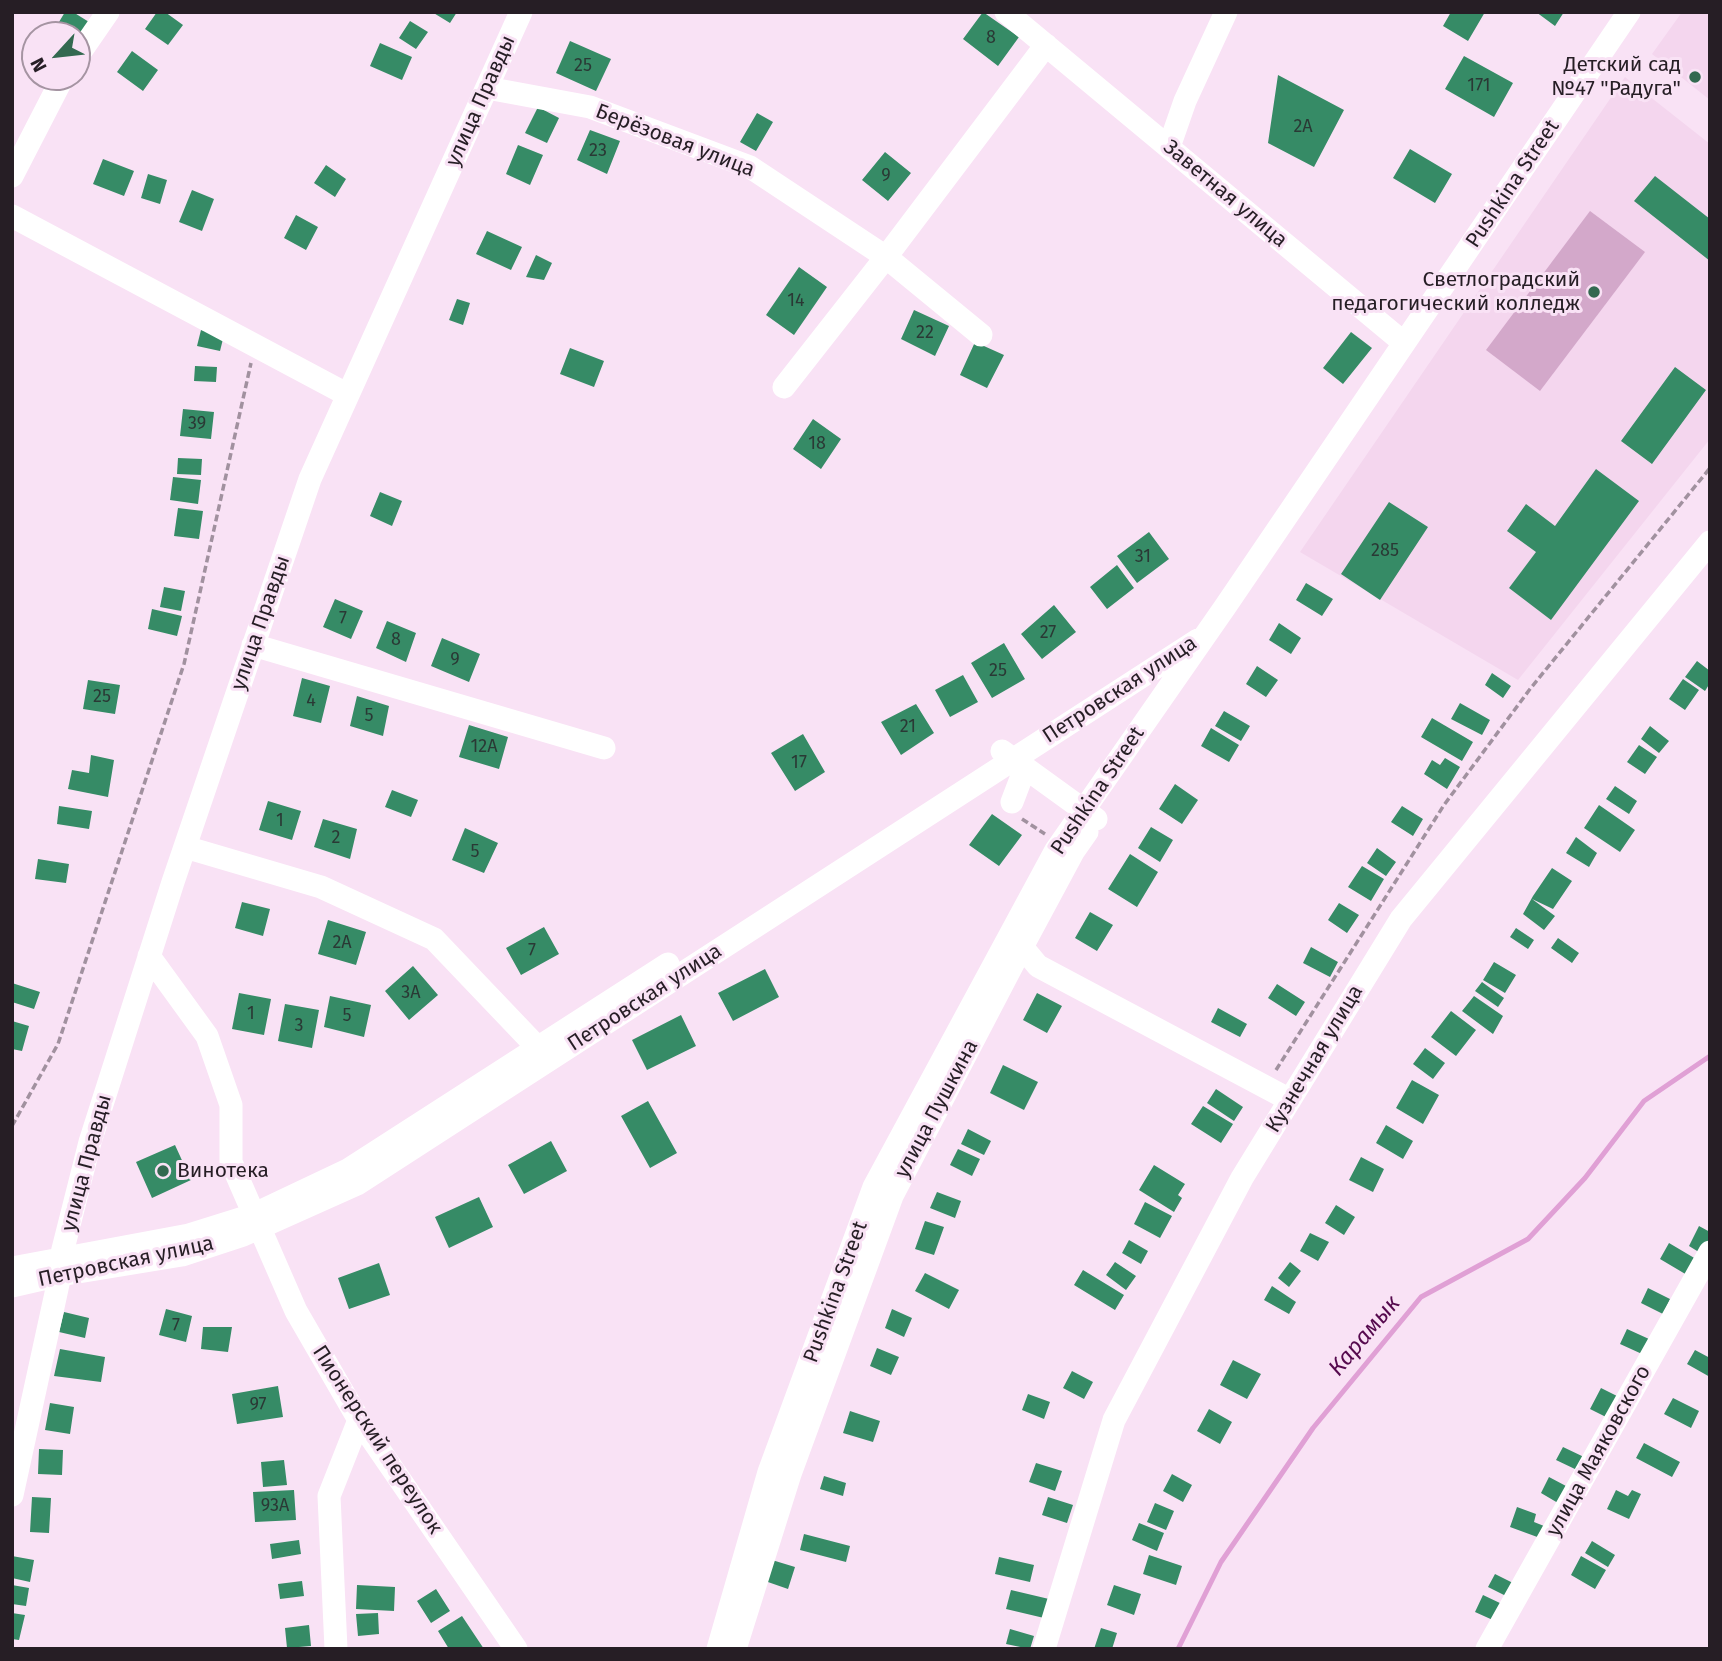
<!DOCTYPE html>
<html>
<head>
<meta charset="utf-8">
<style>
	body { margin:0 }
	#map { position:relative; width:1722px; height:1661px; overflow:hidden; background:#f9e2f5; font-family:"Fira Sans",sans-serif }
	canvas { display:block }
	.frame { position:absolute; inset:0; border:14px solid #261e25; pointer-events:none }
	.north { position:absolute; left:21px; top:21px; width:70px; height:70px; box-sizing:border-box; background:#f9e2f5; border:2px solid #a594a2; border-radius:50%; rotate:243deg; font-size:19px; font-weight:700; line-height:28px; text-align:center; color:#261e25 }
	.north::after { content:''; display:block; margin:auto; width:24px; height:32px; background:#336950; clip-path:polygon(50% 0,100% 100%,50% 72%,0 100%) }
</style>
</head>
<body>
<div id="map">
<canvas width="1722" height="1661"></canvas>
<div class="frame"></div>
<div class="north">N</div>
</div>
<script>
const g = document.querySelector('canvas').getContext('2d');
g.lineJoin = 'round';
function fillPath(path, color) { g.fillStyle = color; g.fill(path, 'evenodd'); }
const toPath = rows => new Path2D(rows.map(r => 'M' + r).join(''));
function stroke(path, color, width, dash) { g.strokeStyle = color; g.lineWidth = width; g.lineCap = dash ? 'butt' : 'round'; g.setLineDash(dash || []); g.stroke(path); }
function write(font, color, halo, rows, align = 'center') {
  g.font = font + ' "Fira Sans",sans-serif'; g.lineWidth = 6; g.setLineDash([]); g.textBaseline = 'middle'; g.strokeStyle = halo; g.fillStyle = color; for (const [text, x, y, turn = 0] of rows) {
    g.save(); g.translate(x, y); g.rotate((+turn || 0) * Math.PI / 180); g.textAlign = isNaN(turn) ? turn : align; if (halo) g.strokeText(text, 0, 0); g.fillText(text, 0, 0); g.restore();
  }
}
fillPath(toPath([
	[1682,12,1710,12,1710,100,1652,54],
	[1625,77,1710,144,1710,439,1518,680,1300,552]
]), '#f4d6ee');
fillPath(toPath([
	[1590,211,1645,252,1540,391,1486,350]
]), '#d3a8ca');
stroke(toPath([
	[1178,1649,1221,1562,1313,1428,1421,1297,1528,1239,1585,1178,1644,1101,1710,1056]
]), '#e0a0d5', 5);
fillPath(toPath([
	[65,12,73,12,89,22,77,43,77,35,58,35,53,32],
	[157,12,165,12,183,25,168,45,145,29],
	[432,12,457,12,450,23],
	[983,12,1019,37,998,66,963,39],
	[1451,12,1485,12,1468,41,1443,26],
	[1536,12,1564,12,1555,26],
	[410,21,428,32,416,49,399,38],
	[570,41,611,59,596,91,556,73],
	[380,43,412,57,402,80,370,66],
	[132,51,158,70,143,91,117,72],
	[1464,56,1513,83,1494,117,1445,89],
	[1278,75,1344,110,1314,167,1268,143],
	[538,107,559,118,547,143,525,133],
	[757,113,773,122,756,151,740,142],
	[590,130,620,141,607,174,577,160],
	[518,145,543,155,530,185,506,174],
	[1410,149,1452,174,1435,203,1393,178],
	[885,152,911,173,888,201,862,180],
	[103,159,134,171,124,196,93,184],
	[326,165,346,179,335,197,314,183],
	[148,174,167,180,160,204,141,198],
	[1655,176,1710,219,1710,261,1634,201],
	[192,190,214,199,202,231,179,222],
	[296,215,318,227,306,250,284,238],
	[487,231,522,247,511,270,476,254],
	[536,255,552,263,544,280,526,277],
	[799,267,827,287,794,335,766,315],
	[457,299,470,303,463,325,449,320],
	[914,310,949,326,935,356,901,339],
	[201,330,224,335,220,351,197,346],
	[1351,332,1372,348,1343,384,1323,368],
	[975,342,1004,355,987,388,960,375],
	[570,348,604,361,594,387,560,374],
	[195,366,217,367,216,382,194,381],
	[1675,367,1706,390,1652,464,1621,441],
	[183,409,214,412,211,439,180,436],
	[813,419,841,439,821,469,793,449],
	[178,458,202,459,201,475,177,474],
	[1596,469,1639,501,1551,620,1509,588,1536,552,1507,531,1526,504,1555,526],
	[173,477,201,480,198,504,170,500],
	[380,492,402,501,392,526,370,516],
	[1389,502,1428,527,1380,600,1341,574],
	[178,508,203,511,199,539,174,536],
	[1149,532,1169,559,1137,583,1117,556],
	[1117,565,1134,588,1107,609,1090,587],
	[1306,583,1333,599,1322,616,1296,600],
	[164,587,185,591,181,611,160,607],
	[335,599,363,611,351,639,323,627],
	[1054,605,1076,632,1042,659,1021,634],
	[152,609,182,616,177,636,148,629],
	[387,621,416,633,406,662,376,648],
	[1279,623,1301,638,1291,654,1269,640],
	[442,638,480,654,469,682,431,666],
	[1004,643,1025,679,992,698,971,663],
	[1697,661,1710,671,1710,683,1705,691,1685,677],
	[1257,666,1278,680,1266,697,1246,684],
	[1492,673,1511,686,1503,698,1485,685],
	[963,675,978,702,950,717,935,690],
	[302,678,330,686,321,723,293,716],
	[1683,679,1699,690,1685,710,1669,699],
	[88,680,120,685,115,714,83,709],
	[357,696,389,706,383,736,350,726],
	[1460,703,1490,720,1482,735,1451,719],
	[916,704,934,733,901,755,881,722],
	[1224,711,1250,726,1241,741,1215,726],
	[1432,718,1473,742,1462,761,1421,737],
	[469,725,508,737,499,769,459,757],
	[1650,726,1669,741,1659,753,1641,739],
	[1211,728,1239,745,1229,762,1201,746],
	[803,734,825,772,795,791,771,753],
	[1639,745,1657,757,1645,774,1627,762],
	[91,755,114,760,108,797,68,789,72,770,89,773],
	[1445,758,1460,767,1447,789,1424,774,1432,760,1440,765],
	[1175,784,1198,800,1182,824,1159,809],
	[1615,786,1637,801,1629,814,1606,799],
	[392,790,418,800,411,817,385,807],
	[268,801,301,811,292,840,259,830],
	[1599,805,1635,830,1620,852,1584,828],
	[59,806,92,811,89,829,57,824],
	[1402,806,1423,819,1413,836,1391,822],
	[992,814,1022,835,999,866,969,845],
	[323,819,357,829,350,859,314,847],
	[1151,827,1173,840,1160,862,1138,848],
	[465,828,498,843,484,873,452,860],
	[1576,837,1597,853,1589,867,1566,853],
	[1377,848,1396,862,1386,876,1367,863],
	[1130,854,1158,872,1137,907,1108,889],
	[38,859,69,864,66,883,35,879],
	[1362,866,1384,879,1371,901,1348,887],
	[1552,868,1572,881,1553,909,1532,899,1555,916,1544,930,1523,914,1533,896],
	[242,902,270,909,263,936,235,928],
	[1339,903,1359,915,1347,933,1328,920],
	[1090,912,1113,925,1097,951,1075,938],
	[328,920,366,932,356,965,318,954],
	[544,927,559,954,521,975,506,948],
	[1516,928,1534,940,1528,949,1510,937],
	[1558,938,1579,953,1572,963,1551,948],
	[1311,947,1338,962,1330,977,1303,963],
	[1494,962,1516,975,1505,993,1483,980],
	[413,966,438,995,409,1020,385,991],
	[765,969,779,997,733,1021,718,993],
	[1482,982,1504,998,1498,1007,1475,991],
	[12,983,40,992,34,1009,12,1002],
	[1277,984,1305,1002,1296,1016,1268,998],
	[239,993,271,999,264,1035,232,1029],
	[1037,993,1062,1006,1047,1033,1023,1020],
	[330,996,371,1005,364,1037,324,1027],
	[1474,996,1503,1016,1493,1034,1462,1011],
	[285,1004,319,1010,312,1048,278,1041],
	[1218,1008,1247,1024,1240,1037,1211,1022],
	[1451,1011,1476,1030,1456,1056,1431,1037],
	[681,1015,696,1046,647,1070,632,1040],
	[12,1021,29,1026,22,1051,12,1049],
	[1425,1048,1445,1063,1433,1079,1413,1064],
	[1003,1065,1038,1082,1024,1110,990,1093],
	[1412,1080,1439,1095,1423,1124,1396,1108],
	[1216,1089,1243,1107,1234,1121,1207,1103],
	[648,1101,677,1153,650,1168,621,1116],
	[1203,1106,1233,1124,1221,1143,1191,1124],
	[1386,1125,1413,1141,1403,1159,1376,1143],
	[968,1129,991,1141,984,1155,961,1144],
	[551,1141,567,1171,524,1194,508,1165],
	[175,1145,191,1180,152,1198,136,1162],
	[958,1149,980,1159,972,1176,950,1165],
	[1361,1157,1384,1169,1373,1192,1349,1180],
	[1154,1165,1185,1184,1178,1195,1182,1198,1174,1212,1139,1190],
	[937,1192,961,1201,955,1218,930,1208],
	[479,1197,493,1227,449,1248,435,1217],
	[1145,1202,1172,1216,1160,1238,1134,1224],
	[1336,1205,1355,1217,1344,1235,1325,1223],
	[925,1221,944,1227,934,1255,915,1249],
	[1699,1226,1710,1232,1710,1240,1702,1254,1689,1246],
	[1310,1233,1329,1242,1318,1261,1300,1251],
	[1129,1240,1148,1251,1141,1264,1122,1253],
	[1669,1243,1696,1259,1687,1275,1660,1259],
	[1115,1262,1136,1276,1126,1290,1106,1275],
	[1290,1262,1301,1271,1289,1287,1278,1278],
	[379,1263,390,1295,349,1309,338,1278],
	[1083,1270,1124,1295,1115,1310,1074,1285],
	[925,1273,959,1290,949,1309,915,1291],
	[1272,1286,1296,1302,1289,1314,1264,1300],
	[1648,1288,1670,1299,1663,1314,1641,1303],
	[166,1309,192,1316,186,1342,159,1335],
	[892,1309,912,1318,904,1337,885,1328],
	[64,1312,89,1318,85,1338,59,1332],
	[203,1327,232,1327,228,1352,201,1349],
	[1627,1329,1649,1339,1642,1354,1620,1344],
	[877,1348,899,1357,891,1375,870,1366],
	[60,1349,105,1357,101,1382,54,1376],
	[1695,1350,1710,1358,1710,1377,1687,1364],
	[1233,1360,1261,1374,1247,1399,1220,1385],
	[1072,1371,1093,1382,1084,1399,1063,1388],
	[278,1386,283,1417,237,1424,232,1394],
	[1601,1388,1619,1397,1608,1418,1590,1409],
	[1028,1394,1050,1402,1044,1419,1022,1410],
	[1673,1398,1699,1411,1691,1428,1664,1414],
	[50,1403,74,1407,70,1434,45,1430],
	[1209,1409,1232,1422,1220,1444,1197,1431],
	[850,1411,880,1421,873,1442,843,1433],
	[1644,1443,1680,1462,1672,1477,1636,1458],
	[1563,1447,1584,1457,1577,1470,1556,1460],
	[39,1449,63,1450,62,1475,38,1474],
	[284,1460,287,1485,263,1487,261,1462],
	[1036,1463,1062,1471,1055,1491,1029,1482],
	[1172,1474,1192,1485,1183,1502,1163,1491],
	[824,1476,846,1483,843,1496,820,1489],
	[1549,1477,1566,1486,1558,1503,1541,1493],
	[294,1490,296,1520,255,1522,253,1492],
	[1616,1490,1628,1496,1632,1490,1641,1494,1629,1519,1607,1509],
	[32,1497,51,1498,49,1533,30,1532],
	[1048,1497,1073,1505,1067,1523,1042,1515],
	[1155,1503,1174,1511,1166,1530,1147,1522],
	[1517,1507,1536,1514,1534,1522,1544,1526,1540,1538,1510,1527],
	[1139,1523,1164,1533,1157,1551,1132,1540],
	[804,1534,850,1546,846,1562,800,1550],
	[299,1540,301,1554,272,1559,270,1544],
	[1592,1541,1615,1555,1608,1567,1585,1553],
	[1149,1555,1182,1566,1176,1585,1143,1574],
	[12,1556,34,1560,30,1582,12,1578],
	[1581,1556,1606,1570,1595,1589,1571,1575],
	[999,1557,1034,1565,1030,1582,995,1574],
	[772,1560,795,1567,788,1589,765,1581],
	[1495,1574,1515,1584,1508,1597,1488,1587],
	[302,1581,304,1596,280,1599,278,1584],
	[12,1585,29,1588,26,1606,12,1604],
	[357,1585,395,1587,394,1611,356,1609],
	[1114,1585,1141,1594,1134,1615,1107,1605],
	[436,1589,450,1611,431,1623,417,1601],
	[1011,1590,1049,1599,1044,1618,1006,1609],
	[1483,1595,1502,1604,1495,1621,1475,1612],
	[12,1613,25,1615,19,1640,12,1639],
	[378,1613,379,1634,358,1636,356,1614],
	[462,1616,484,1649,449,1649,438,1631],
	[309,1625,311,1646,287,1648,285,1628],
	[1101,1628,1117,1633,1112,1649,1094,1649],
	[1010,1629,1034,1636,1030,1649,1006,1644]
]), '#368b66');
stroke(toPath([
	[1022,819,1045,834],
	[1276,1070,1444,805,1530,689,1710,468],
	[12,1126,58,1044,184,664,251,363]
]), '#a1919f', 3.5, [7, 3.5]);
stroke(toPath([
	[1006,12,1404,343],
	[77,57,108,12],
	[487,88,590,107,750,167,886,257,981,335],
	[1169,147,1185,101,1226,12],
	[12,176,63,77],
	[12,216,348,395],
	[784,387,886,257,1046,45],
	[253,645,604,748],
	[1002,751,1096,819],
	[1012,802,1025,768],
	[185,847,321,887,434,939,538,1048],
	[1014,937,1038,966,1290,1100],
	[149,956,207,1036,231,1105,231,1162,296,1311,359,1420,516,1649],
	[12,1268,189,1235,253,1215,348,1170,668,964],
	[12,1286,60,1275,182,1255,243,1235,357,1184,1198,640],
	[12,1495,60,1275,61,1257,90,1142,173,882,310,479,521,12],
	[336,1649,329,1496,359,1420],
	[718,1649,769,1472,874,1187,1056,850,1225,607,1629,12],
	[735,1649,790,1474,892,1196,1014,962,1073,852,1087,832],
	[1044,1649,1114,1420,1242,1178,1401,919,1710,542],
	[1487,1649,1710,1252]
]), '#fff', 23);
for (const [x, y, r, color] of [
	[1695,77,7,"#336950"],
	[1594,292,7,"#336950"],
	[163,1171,7,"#336950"]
]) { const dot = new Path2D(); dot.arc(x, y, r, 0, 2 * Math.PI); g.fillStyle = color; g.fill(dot); stroke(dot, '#f9e2f5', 2.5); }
write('18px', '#2a3935', null, [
	["8",991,38],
	["25",583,66],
	["171",1479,86],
	["2А",1303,127],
	["23",598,151],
	["9",886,176],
	["14",796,301],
	["22",925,333],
	["39",197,424],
	["18",817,444],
	["285",1385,551],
	["31",1143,557],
	["7",343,619],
	["27",1048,633],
	["8",396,640],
	["9",455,660],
	["25",998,671],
	["25",102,697],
	["4",311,701],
	["5",369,716],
	["21",908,727],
	["12А",484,747],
	["17",799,763],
	["1",280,821],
	["2",336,838],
	["5",475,852],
	["2А",342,943],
	["7",532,951],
	["3А",411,993],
	["1",251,1014],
	["5",347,1016],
	["3",299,1026],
	["7",176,1326],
	["97",258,1405],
	["93А",275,1506]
]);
write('21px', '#261e25', '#f9e2f5', [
	["Детский сад",1681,65],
	["№47 \"Радуга\"",1681,89],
	["Светлоградский",1580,280],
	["педагогический колледж",1580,304],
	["Винотека",177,1171,"left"]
], 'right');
write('21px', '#261e25', '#f9e2f5', [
	["улица Правды",481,101,-66],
	["Берёзовая улица",675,141,21],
	["Pushkina Street",1513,184,-56],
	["Заветная улица",1225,194,40],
	["улица Правды",261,623,-71],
	["Петровская улица",1120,690,-33],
	["Pushkina Street",1098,791,-56],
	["Петровская улица",645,998,-33],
	["Кузнечная улица",1315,1059,-59],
	["улица Пушкина",937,1109,-62],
	["улица Правды",87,1163,-75],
	["Петровская улица",126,1262,-12],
	["Pushkina Street",836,1292,-70],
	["Пионерский переулок",377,1440,57],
	["улица Маяковского",1599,1451,-61]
]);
write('italic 23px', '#560a4e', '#f9e2f5', [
	["Карамык",1365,1336,-50]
]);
</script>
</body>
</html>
